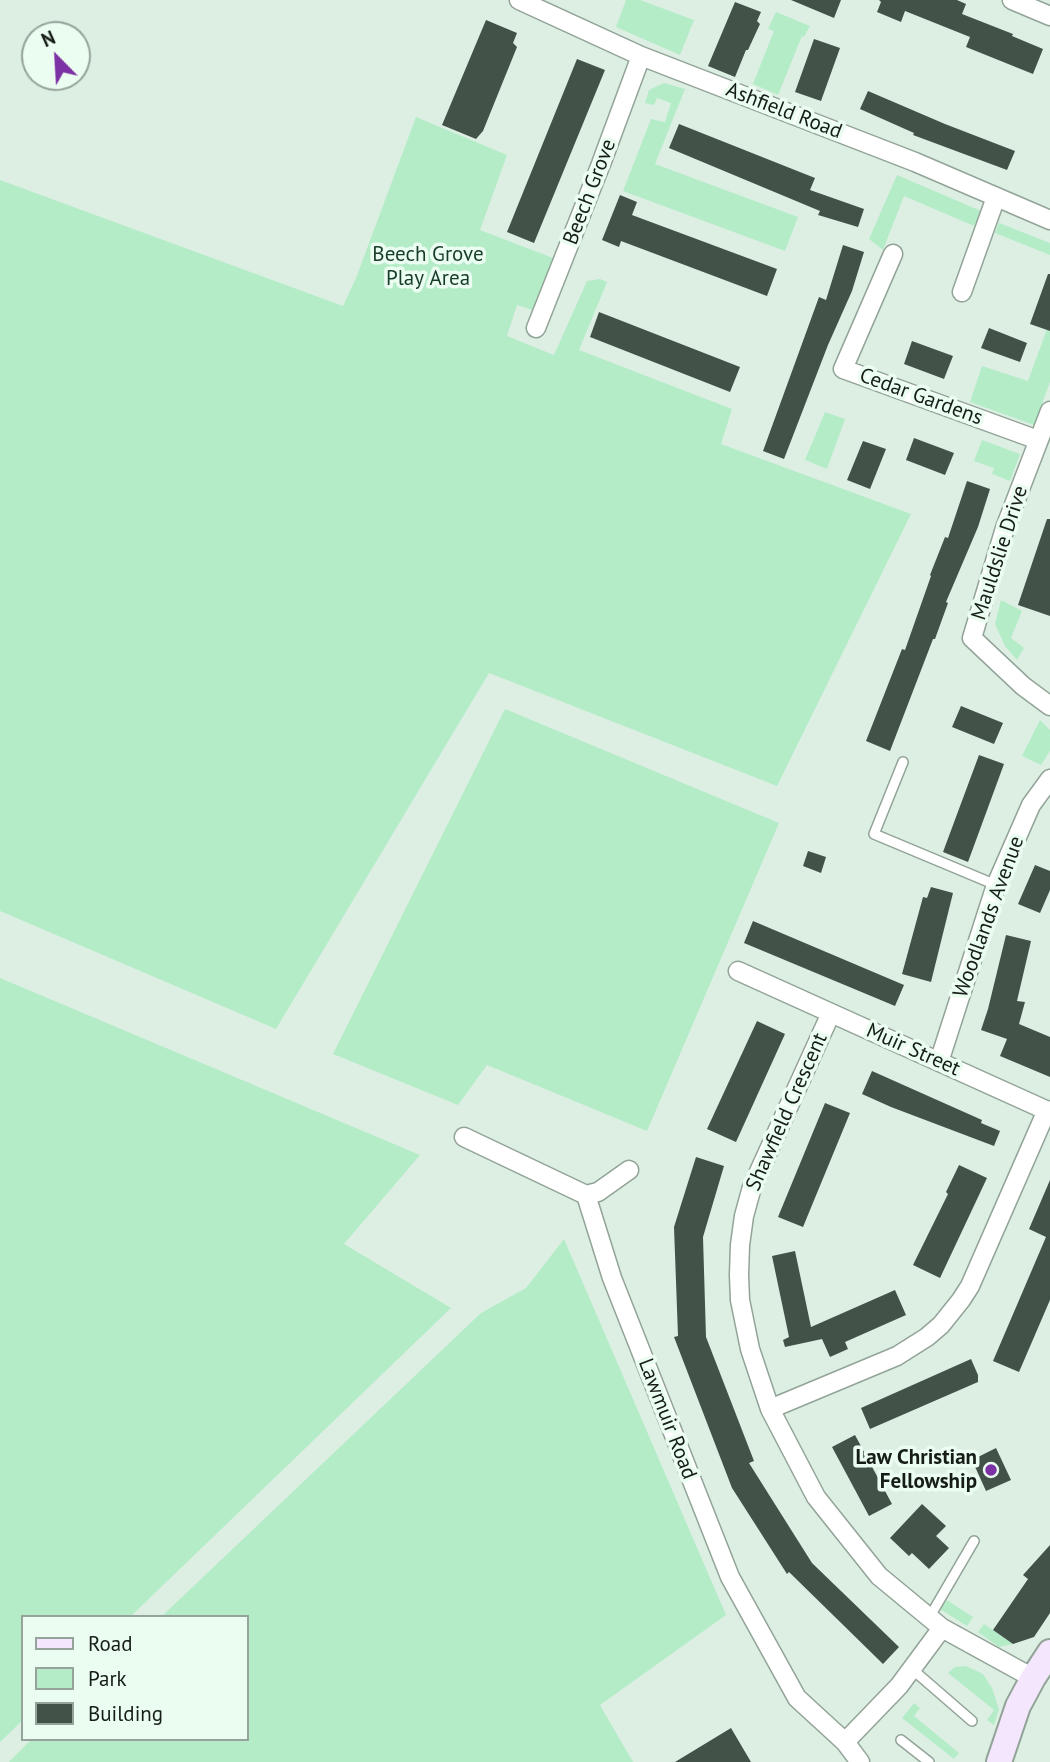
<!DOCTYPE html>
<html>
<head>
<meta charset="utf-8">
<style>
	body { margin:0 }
	#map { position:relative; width:1050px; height:1762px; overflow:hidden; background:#ddefe3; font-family:"PT Sans",sans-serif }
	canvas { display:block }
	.legend { position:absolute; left:21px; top:1615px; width:228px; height:126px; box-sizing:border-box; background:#ebfdf0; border:2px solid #96a39a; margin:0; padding:9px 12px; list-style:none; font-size:21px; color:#161d18 }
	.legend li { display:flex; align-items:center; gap:14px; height:35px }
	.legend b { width:35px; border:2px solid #96a39a }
	.north { position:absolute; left:21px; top:21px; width:70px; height:70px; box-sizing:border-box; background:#ebfdf0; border:2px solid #96a39a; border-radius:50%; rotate:336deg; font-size:19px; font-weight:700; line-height:28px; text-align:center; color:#161d18 }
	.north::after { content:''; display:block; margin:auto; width:24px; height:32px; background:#7c32a5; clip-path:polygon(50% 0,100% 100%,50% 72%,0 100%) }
</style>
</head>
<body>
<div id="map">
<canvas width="1050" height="1762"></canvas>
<ul class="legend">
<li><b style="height:9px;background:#f3e6fd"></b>Road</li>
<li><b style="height:19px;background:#b4ecc8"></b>Park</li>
<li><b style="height:19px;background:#435248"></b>Building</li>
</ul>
<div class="north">N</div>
</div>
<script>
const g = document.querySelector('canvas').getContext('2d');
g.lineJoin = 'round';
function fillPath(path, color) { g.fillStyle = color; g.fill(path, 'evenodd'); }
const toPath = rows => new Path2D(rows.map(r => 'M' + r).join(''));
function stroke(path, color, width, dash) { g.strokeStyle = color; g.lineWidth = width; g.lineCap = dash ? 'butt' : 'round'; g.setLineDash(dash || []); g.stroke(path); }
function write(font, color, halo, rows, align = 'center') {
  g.font = font + ' "PT Sans",sans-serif'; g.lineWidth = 7; g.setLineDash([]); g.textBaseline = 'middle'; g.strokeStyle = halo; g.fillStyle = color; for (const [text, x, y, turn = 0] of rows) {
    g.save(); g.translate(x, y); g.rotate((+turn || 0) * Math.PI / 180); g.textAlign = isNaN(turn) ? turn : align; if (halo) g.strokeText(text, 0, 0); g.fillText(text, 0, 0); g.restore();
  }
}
fillPath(toPath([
	[626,0,640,0,694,20,680,55,616,27],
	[776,12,810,26,804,37,802,36,778,95,753,84,774,31,768,29],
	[664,83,685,89,655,164,798,217,785,251,623,191,651,119,665,122,671,103,657,98,654,105,645,103,649,90],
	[416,117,507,155,480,230,553,258,532,310,517,305,507,336,554,355,587,281,600,279,607,282,579,350,732,409,721,444,911,514,777,786,489,673,276,1029,0,911,0,180,343,306,356,278],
	[897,175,981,211,974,226,904,196,883,250,869,239],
	[999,223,1050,243,1050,255,995,233],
	[1047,329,1050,331,1050,382,1034,425,970,402,982,366,1028,381],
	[825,412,845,419,827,469,805,460],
	[982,440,1020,454,1010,481,992,474,994,468,974,461],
	[1001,600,1022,611,1011,638,1024,648,1017,660,1005,646,995,624],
	[505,709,779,823,647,1131,487,1065,458,1105,333,1054],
	[1040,720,1050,730,1050,751,1041,765,1022,756],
	[0,978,420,1155,344,1244,451,1308,130,1617,23,1617,23,1720,0,1742],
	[564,1239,726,1615,600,1705,633,1762,9,1762,32,1739,247,1739,247,1617,161,1617,481,1313,526,1288],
	[947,1600,973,1617,967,1626,940,1609],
	[984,1624,1013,1644,999,1647,978,1632],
	[966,1666,983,1674,992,1688,999,1709,994,1725,987,1720,994,1710,948,1673,955,1667],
	[914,1703,920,1708,914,1716,959,1753,954,1759,902,1718]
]), '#b4ecc8');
fillPath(toPath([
	[791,0,841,0,834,18],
	[879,0,957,0,966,4,962,14,1013,34,1012,36,1043,49,1033,74,966,47,970,37,905,11,901,22,877,12,881,2],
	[735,2,761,12,757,21,760,24,748,50,746,50,735,77,708,66],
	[486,20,517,33,513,43,517,47,483,131,476,139,442,125],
	[814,39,840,48,821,101,795,92],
	[577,59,605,70,534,243,507,232],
	[868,91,945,124,1015,151,1007,170,913,135,914,133,860,109],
	[679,124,815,178,810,190,864,209,858,227,818,215,820,211,669,148],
	[620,195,637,202,632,215,777,269,767,296,621,241,619,247,602,240],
	[843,245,864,252,852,291,828,345,784,459,763,451,819,297,826,300],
	[1048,274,1050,274,1050,331,1030,324],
	[599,312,740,367,730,392,590,337],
	[989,328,1027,343,1020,362,981,348],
	[912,341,953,356,944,379,904,364],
	[914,438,954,453,945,475,906,460],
	[863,441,886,449,870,489,847,480],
	[967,481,990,489,978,527,946,602,948,603,935,639,933,639,890,751,866,741,902,649,905,650,931,576,930,575,945,537,948,538],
	[1047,519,1050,519,1050,616,1018,605],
	[961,706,1003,723,994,744,952,727],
	[979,755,1004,764,968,862,943,852],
	[808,851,826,857,821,873,803,866],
	[1035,865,1050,871,1050,890,1040,913,1018,904],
	[931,887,953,893,931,982,902,974,923,897,927,898],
	[753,921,904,985,895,1006,744,943],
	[1006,935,1031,941,1017,1001,1025,1002,1019,1024,1050,1037,1050,1077,1000,1056,1007,1039,981,1030,988,1009],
	[757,1021,785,1034,736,1142,707,1129],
	[872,1071,982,1120,981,1123,1000,1131,994,1146,891,1107,862,1094],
	[825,1103,850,1113,803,1227,778,1217],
	[696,1157,724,1166,703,1237,706,1337,754,1461,749,1463,812,1563,899,1647,883,1664,789,1572,787,1574,732,1488,674,1337,678,1336,674,1227],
	[959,1165,987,1178,940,1278,913,1265,948,1194,946,1192],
	[1050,1180,1050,1300,1019,1372,993,1361,1046,1237,1029,1229],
	[795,1251,811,1327,895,1290,906,1315,845,1342,848,1349,830,1357,822,1339,785,1347,783,1340,789,1337,772,1256],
	[971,1359,978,1375,978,1382,870,1429,861,1408],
	[855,1435,892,1504,869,1516,832,1447],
	[996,1448,1011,1480,986,1491,972,1460],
	[922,1504,946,1526,936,1536,949,1548,929,1569,912,1553,909,1556,890,1538],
	[1050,1545,1050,1613,1034,1637,1013,1644,993,1630,1028,1579,1023,1575],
	[731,1728,751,1762,675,1762]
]), '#435248');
const service = toPath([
	[903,762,874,834,996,885],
	[929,1618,974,1541],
	[912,1669,972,1721],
	[901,1740,929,1762]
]);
const minor = toPath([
	[519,0,641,56,915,162,1050,220],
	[1012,0,1050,16],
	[893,254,843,369,1038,440],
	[962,292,996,197],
	[536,328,601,164,641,56],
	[1050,411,1005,528,972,638,1023,686,1050,706],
	[738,971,1050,1112],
	[831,1013,752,1187,744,1216,740,1245,739,1275,740,1300,750,1349,770,1409,816,1497,879,1576,942,1628,1033,1678],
	[939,1062,996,885,1031,805,1050,779],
	[464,1137,586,1195,612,1278,730,1577,797,1698,845,1742,899,1686,942,1628],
	[586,1195,598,1192,629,1170],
	[770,1409,897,1356,927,1337,941,1325,961,1300,970,1286,1047,1110],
	[845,1742,860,1762]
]);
const secondary = toPath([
	[999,1762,1018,1706,1033,1678,1050,1652]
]);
stroke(service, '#92a397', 12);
stroke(minor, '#92a397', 21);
stroke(secondary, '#92a397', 28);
stroke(service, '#fff', 9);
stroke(minor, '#fff', 18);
stroke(secondary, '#f3e6fd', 24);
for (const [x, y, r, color] of [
	[991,1470,7,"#7c32a5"]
]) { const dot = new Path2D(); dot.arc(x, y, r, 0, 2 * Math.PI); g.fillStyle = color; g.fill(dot); stroke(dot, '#ebfdf0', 2.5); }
write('21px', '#161d18', '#ebfdf0', [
	["Ashfield Road",784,111,21],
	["Beech Grove",590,192,-69],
	["Cedar Gardens",921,397,20],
	["Mauldslie Drive",1000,553,-72],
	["Woodlands Avenue",989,917,-70],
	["Muir Street",913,1050,24],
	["Shawfield Crescent",787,1112,-66],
	["Lawmuir Road",667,1419,69]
]);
write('21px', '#173c27', '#ebfdf0', [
	["Beech Grove",428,255],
	["Play Area",428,279]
]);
write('bold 21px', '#161d18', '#ebfdf0', [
	["Law Christian",977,1458],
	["Fellowship",977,1482]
], 'right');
</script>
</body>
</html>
